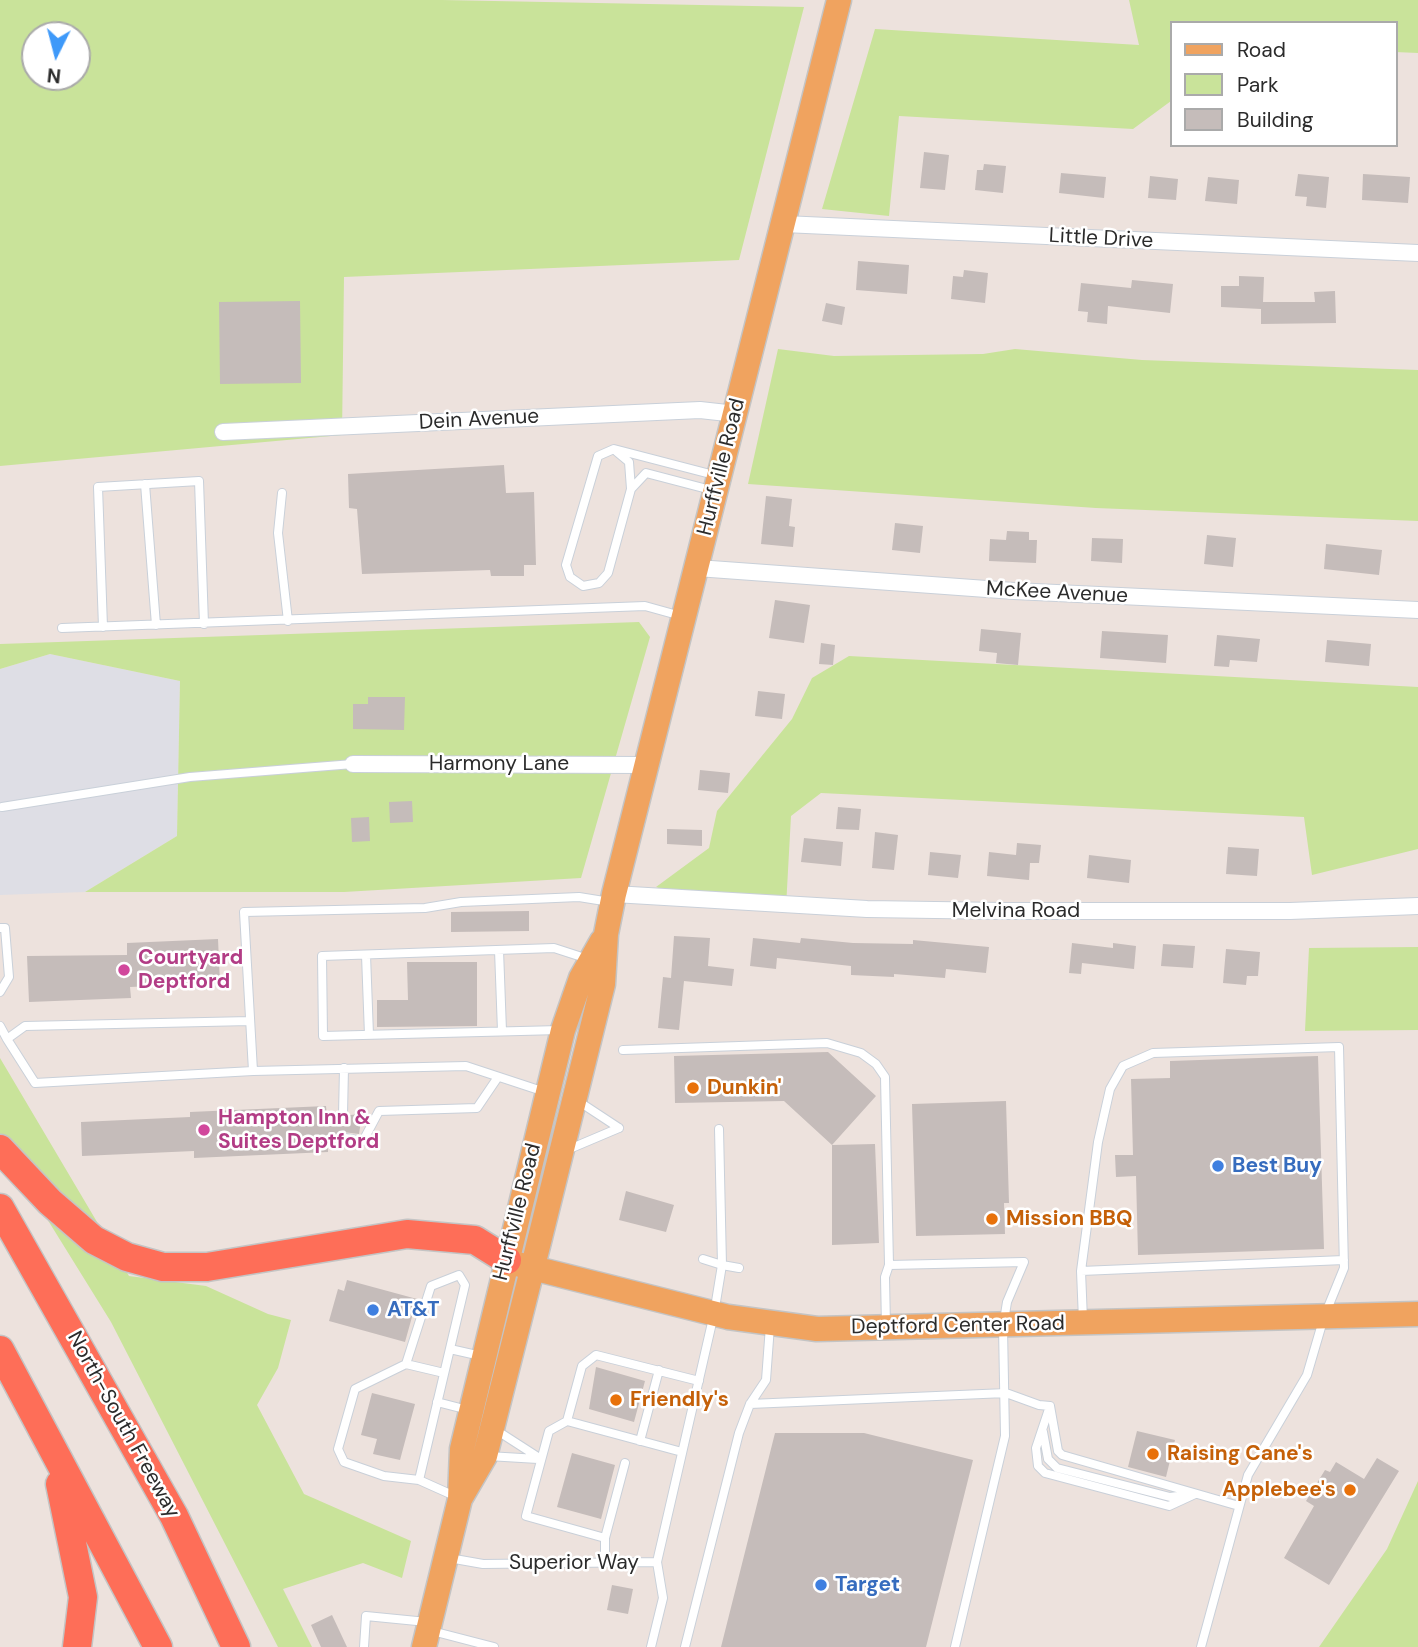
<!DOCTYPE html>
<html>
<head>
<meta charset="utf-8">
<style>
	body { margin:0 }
	#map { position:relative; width:1418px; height:1647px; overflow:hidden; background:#ede2dd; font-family:"DM Sans",sans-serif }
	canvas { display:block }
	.legend { position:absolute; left:1170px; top:21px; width:228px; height:126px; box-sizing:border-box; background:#fff; border:2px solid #aaa; margin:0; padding:9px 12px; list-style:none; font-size:21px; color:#2b2b2b }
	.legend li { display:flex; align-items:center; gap:14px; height:35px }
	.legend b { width:35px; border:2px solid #aaa }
	.north { position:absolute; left:21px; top:21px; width:70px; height:70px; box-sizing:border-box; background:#fff; border:2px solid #aaa; border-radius:50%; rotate:186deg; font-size:19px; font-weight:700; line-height:28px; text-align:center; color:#2b2b2b }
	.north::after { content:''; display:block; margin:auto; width:24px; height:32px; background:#3e99f9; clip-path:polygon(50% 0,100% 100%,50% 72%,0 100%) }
</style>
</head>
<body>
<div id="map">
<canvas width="1418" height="1647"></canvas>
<ul class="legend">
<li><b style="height:9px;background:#f0a35f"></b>Road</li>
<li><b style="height:19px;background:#c9e39a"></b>Park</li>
<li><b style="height:19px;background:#c5bcba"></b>Building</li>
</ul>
<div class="north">N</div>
</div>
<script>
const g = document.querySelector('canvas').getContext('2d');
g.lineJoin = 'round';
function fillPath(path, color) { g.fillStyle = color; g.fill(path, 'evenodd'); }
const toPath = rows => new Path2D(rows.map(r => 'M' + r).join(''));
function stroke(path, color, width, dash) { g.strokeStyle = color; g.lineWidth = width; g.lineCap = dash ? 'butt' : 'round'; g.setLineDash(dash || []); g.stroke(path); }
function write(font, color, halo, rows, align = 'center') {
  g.font = font + ' "DM Sans",sans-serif'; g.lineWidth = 5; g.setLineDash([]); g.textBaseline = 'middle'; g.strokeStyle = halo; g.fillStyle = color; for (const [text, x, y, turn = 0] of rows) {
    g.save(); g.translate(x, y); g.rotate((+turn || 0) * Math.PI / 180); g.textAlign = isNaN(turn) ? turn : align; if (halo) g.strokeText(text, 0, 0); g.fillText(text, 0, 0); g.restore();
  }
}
fillPath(toPath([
	[50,654,180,681,177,836,85,892,0,895,0,669]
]), '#dedee5');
fillPath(toPath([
	[0,0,442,0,804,7,739,260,344,277,342,435,0,466],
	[35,35,77,35,77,77,35,77],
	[1129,0,1418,0,1418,53,1395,52,1395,23,1171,23,1171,101,1133,129,899,116,889,216,822,209,875,29,1139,45],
	[778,349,834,356,983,354,1015,349,1142,360,1418,370,1418,521,1096,508,748,484],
	[639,622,650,637,581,878,344,892,85,892,177,836,180,681,50,654,0,669,0,644],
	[849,656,1418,687,1418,849,1312,875,1304,817,821,793,791,816,786,907,694,902,656,887,709,848,717,811,792,719,812,678],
	[1418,947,1418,1030,1305,1031,1309,948],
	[0,1058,129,1276,206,1286,268,1314,291,1320,278,1368,257,1405,304,1494,411,1541,402,1578,363,1563,283,1589,312,1647,278,1647,111,1322,0,1143],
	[1418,1481,1418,1647,1319,1647,1387,1549]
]), '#c9e39a');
fillPath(toPath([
	[924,152,949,155,945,190,920,188],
	[984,164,1006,166,1003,193,975,190,977,170,983,170],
	[1061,173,1106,177,1104,198,1059,193],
	[1298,174,1329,177,1326,208,1306,206,1307,197,1295,196],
	[1363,174,1410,177,1408,203,1362,200],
	[1150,176,1178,179,1176,200,1148,198],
	[1208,177,1239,180,1237,204,1205,201],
	[858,261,909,265,907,294,856,290],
	[964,270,988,273,985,303,951,299,953,276,963,277],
	[1239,276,1264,277,1263,302,1315,302,1314,292,1335,291,1336,323,1261,324,1261,309,1221,307,1221,286,1239,286],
	[1132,280,1173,284,1170,313,1108,306,1107,324,1087,322,1088,312,1078,311,1081,283,1131,288],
	[300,301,301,383,220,384,219,302],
	[826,303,845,307,842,325,822,321],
	[504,465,506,493,534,492,536,565,524,565,524,576,491,576,490,570,362,574,357,509,349,508,348,474],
	[766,496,792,499,789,526,795,527,793,547,761,544],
	[895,523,923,526,920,553,892,550],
	[1007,531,1029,532,1029,540,1037,540,1036,563,989,561,990,539,1006,540],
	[1207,535,1236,538,1233,567,1204,564],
	[1092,538,1123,539,1122,563,1091,561],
	[1326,544,1382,550,1379,575,1324,569],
	[775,600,810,605,804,643,769,638],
	[981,629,1021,633,1018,665,996,663,997,653,979,651],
	[1102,631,1168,635,1166,663,1100,658],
	[1217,635,1260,639,1257,662,1230,660,1229,667,1214,666],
	[1327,640,1371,644,1369,666,1325,662],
	[821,643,835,645,833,665,819,664],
	[758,691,785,694,782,719,755,716],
	[368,697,405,697,404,730,353,729,353,704,368,704],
	[700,770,730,773,728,793,698,790],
	[412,801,413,822,390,823,389,802],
	[838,807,861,809,859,830,836,829],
	[369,817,370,841,352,842,351,818],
	[667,829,702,830,702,846,667,844],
	[875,832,898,835,894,870,872,868],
	[804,838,843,842,841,866,801,862],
	[1017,843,1041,845,1039,863,1030,863,1029,880,987,876,989,852,1016,855],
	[1228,847,1259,849,1257,876,1226,874],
	[930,852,961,855,958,878,928,875],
	[1089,855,1131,860,1129,883,1087,878],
	[529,911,529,931,451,932,451,912],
	[674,936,710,938,708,966,734,969,732,986,684,981,679,1030,658,1028,663,977,671,978],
	[753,938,800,943,801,938,853,943,913,944,913,940,989,947,986,973,946,969,945,978,894,974,894,977,851,975,851,966,777,958,776,969,750,966],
	[218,939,220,983,130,987,131,998,29,1002,27,956,127,955,127,943],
	[1072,943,1113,948,1113,943,1136,946,1134,969,1082,963,1081,974,1069,973],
	[1163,944,1195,946,1193,968,1161,966],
	[1226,949,1260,952,1258,976,1247,976,1246,985,1223,983],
	[407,962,477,962,477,1026,377,1027,377,1000,408,1000],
	[828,1052,876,1096,832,1145,784,1101,675,1103,674,1056],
	[1318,1056,1324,1249,1138,1255,1136,1176,1116,1177,1115,1155,1133,1155,1131,1079,1170,1078,1170,1061],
	[1006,1101,1009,1203,1004,1203,1005,1234,916,1236,912,1104],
	[326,1106,327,1116,336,1115,342,1121,350,1115,362,1114,359,1134,343,1132,339,1138,328,1139,328,1152,194,1158,194,1151,82,1156,81,1122,190,1117,190,1112],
	[875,1144,879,1243,832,1245,832,1145],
	[626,1191,674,1205,666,1232,619,1220],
	[347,1280,417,1299,405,1342,329,1321,338,1289,344,1291],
	[596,1367,645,1381,634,1422,589,1409],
	[372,1393,415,1404,400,1460,373,1454,377,1439,361,1435],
	[1137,1431,1175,1440,1166,1477,1128,1467],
	[775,1433,864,1433,973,1460,926,1647,721,1647],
	[572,1453,615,1465,601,1519,557,1507],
	[1377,1458,1399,1471,1329,1585,1284,1558,1314,1506,1306,1501,1325,1470,1330,1472,1336,1462,1364,1479],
	[612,1585,633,1589,628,1614,607,1610],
	[332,1615,347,1647,321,1647,311,1625]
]), '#c5bcba');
const service = toPath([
	[617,452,629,462,631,489],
	[145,484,156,625],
	[711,490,646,473,631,489,608,573,599,583,583,586,570,577,566,565,598,456,614,449,718,476],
	[282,493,278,533,288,621],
	[103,627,98,487,199,481,204,624],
	[62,628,645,606,681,616],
	[2,807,190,777,353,764],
	[0,928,5,928,9,977,0,992],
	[499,950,502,1031],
	[366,955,369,1035],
	[0,1026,7,1039,25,1026,250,1021],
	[560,1030,323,1036,322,956,554,948,588,959],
	[7,1039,35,1083,253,1071],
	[623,1050,827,1043,861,1053,876,1064,885,1077,889,1265,885,1277,886,1326],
	[545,1092,466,1066,253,1071,244,912,425,908,461,902,579,897,610,902],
	[578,1101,619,1128],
	[343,1115,344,1068],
	[345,1138,363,1141,379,1111,477,1108,498,1077],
	[567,1150,619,1128],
	[703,1259,722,1265,719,1129],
	[889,1265,1024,1262,1007,1302,1003,1327,1005,1436,955,1647],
	[1081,1271,1344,1260],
	[1083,1320,1081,1271,1098,1142,1110,1089,1123,1066,1153,1053,1339,1047,1344,1268,1324,1317,1307,1375,1248,1475,1201,1647],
	[450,1349,481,1356],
	[406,1364,431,1286,459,1275,465,1285,419,1480],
	[444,1373,406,1364,355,1389,338,1449,344,1462,384,1476,419,1480,457,1497],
	[437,1402,468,1410],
	[750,1404,1006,1393,1039,1405,1050,1406],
	[1050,1406,1058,1451,1062,1455,1239,1506],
	[1049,1409,1036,1448,1038,1466,1045,1473,1169,1506,1195,1494],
	[567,1421,549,1431,526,1516,605,1538,625,1463],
	[496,1430,541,1459],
	[1043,1432,1048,1459,1057,1468,1170,1497,1186,1495],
	[640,1441,659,1370],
	[682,1452,567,1421,582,1366,596,1355,699,1381],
	[488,1456,538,1459],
	[605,1538,605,1562],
	[449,1558,483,1564,657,1562,663,1598,651,1647],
	[657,1562,714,1314,722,1265,739,1268],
	[432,1631,494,1647],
	[364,1647,366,1616,427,1622],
	[685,1647,739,1433,750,1404,766,1380,770,1326]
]);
const minor = toPath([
	[784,224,1418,253],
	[223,432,700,410,736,414],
	[697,568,1014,591,1418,610],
	[353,764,645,765],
	[614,894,867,909,1003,911,1290,911,1418,906]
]);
const primary = toPath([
	[517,1264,728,1317,817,1329,1418,1314],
	[460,1499,485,1456,532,1270,603,984,606,934,614,894,839,0],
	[424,1647,460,1499,462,1449,563,1030,581,978,602,941]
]);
const motorway = toPath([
	[0,1149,50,1202,94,1240,127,1257,163,1267,207,1267,407,1234,475,1240,507,1260],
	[0,1208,174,1516,236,1647],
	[0,1350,158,1647],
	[60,1484,83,1597,77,1647]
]);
stroke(service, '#c9d0d9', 10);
stroke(minor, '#c9d0d9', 18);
stroke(primary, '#c4c4c4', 27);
stroke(motorway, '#c4c4c4', 31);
stroke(service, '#fff', 8);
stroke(minor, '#fff', 16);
stroke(primary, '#f0a35f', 24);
stroke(motorway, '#fe6e58', 28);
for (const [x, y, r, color] of [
	[124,970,7,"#d1479c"],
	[693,1088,7,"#e8710a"],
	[204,1130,7,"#d1479c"],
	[1218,1166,7,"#3f7fe0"],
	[992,1219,7,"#e8710a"],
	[373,1310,7,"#3f7fe0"],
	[616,1400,7,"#e8710a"],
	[1153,1454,7,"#e8710a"],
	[1350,1490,7,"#e8710a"],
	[821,1585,7,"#3f7fe0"]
]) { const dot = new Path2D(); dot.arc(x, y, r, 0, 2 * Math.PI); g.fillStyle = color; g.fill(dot); stroke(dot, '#fff', 2.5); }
write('21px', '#2b2b2b', '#fff', [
	["Little Drive",1101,239,3],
	["Dein Avenue",479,420,-3],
	["Hurffville Road",722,467,-76],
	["McKee Avenue",1057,593,3],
	["Harmony Lane",499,764],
	["Melvina Road",1016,911],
	["Hurffville Road",518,1212,-76],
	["Deptford Center Road",958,1326,-1],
	["North-South Freeway",123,1425,61],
	["Superior Way",574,1563]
]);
write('bold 21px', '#b23c85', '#fff', [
	["Courtyard",138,958],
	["Deptford",138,982],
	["Hampton Inn &",218,1118],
	["Suites Deptford",218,1142]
], 'left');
write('bold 21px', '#c56008', '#fff', [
	["Dunkin'",707,1088],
	["Mission BBQ",1006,1219],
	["Friendly's",630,1400],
	["Raising Cane's",1167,1454],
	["Applebee's",1336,1490,"right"]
], 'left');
write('bold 21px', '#366cbe', '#fff', [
	["Best Buy",1232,1166],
	["AT&T",387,1310],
	["Target",835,1585]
], 'left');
</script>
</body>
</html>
